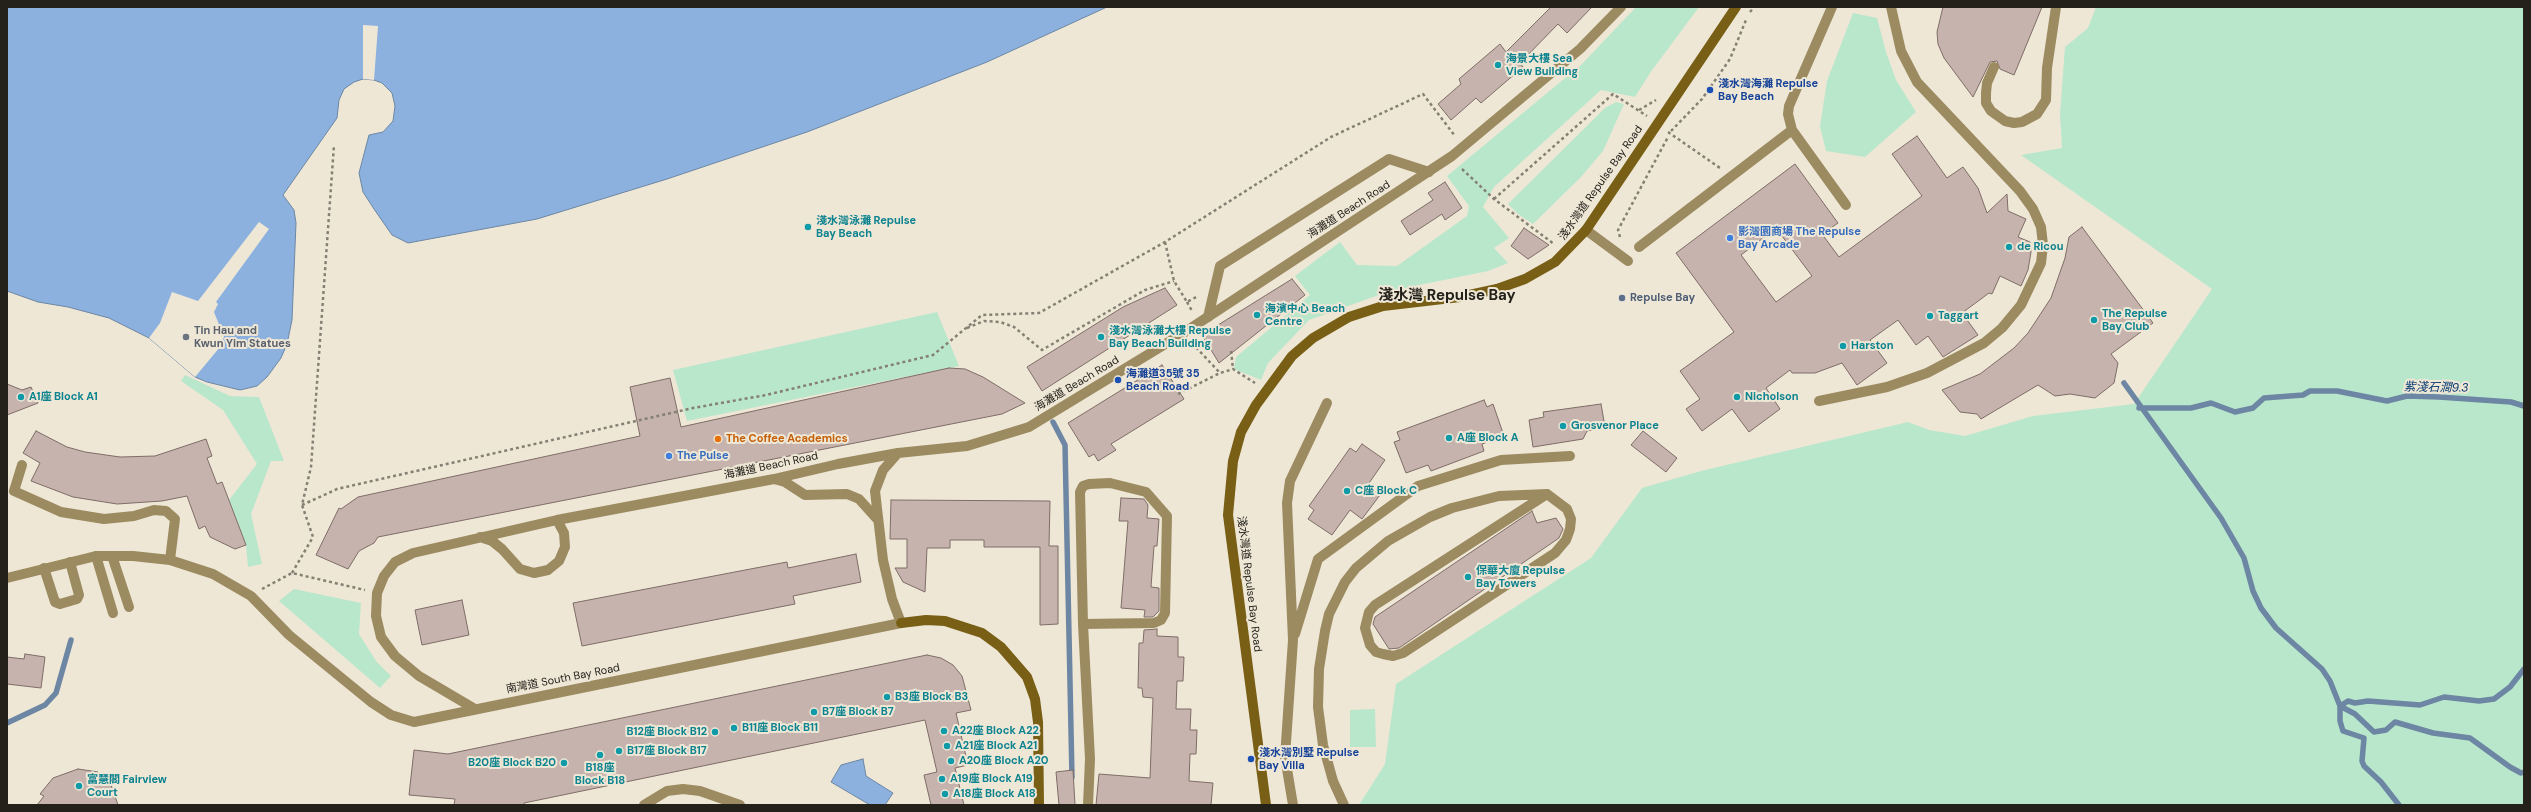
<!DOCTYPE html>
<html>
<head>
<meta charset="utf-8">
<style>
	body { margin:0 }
	#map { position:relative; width:2531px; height:812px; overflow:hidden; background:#eee7d6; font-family:"DM Sans",sans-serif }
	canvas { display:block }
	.frame { position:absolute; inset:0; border:8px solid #23211a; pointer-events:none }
</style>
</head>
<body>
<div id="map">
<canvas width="2531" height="812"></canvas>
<div class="frame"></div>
</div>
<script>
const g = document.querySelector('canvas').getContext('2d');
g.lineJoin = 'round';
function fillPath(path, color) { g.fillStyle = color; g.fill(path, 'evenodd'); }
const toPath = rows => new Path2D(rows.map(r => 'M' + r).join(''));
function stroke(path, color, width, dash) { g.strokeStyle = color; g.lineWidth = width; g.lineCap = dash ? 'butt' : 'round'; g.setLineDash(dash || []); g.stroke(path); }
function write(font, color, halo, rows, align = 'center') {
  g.font = font + ' "DM Sans","Noto Sans TC",sans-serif'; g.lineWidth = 4; g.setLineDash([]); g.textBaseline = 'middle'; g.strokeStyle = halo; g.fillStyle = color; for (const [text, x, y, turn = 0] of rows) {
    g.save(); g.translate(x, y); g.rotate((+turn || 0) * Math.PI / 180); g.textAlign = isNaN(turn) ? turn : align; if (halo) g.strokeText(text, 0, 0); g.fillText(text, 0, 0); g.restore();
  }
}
fillPath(toPath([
	[1636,7,1699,7,1650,73,1635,97,1601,90,1494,187,1483,207,1509,238,1494,248,1508,263,1488,271,1390,291,1309,320,1268,363,1261,380,1234,369,1236,357,1310,295,1295,276,1340,242,1357,265,1397,266,1467,216,1469,206,1447,176,1582,64],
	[2096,7,2524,7,2524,805,1359,805,1385,764,1396,684,1591,558,1642,488,1701,471,1908,422,1929,430,1965,436,2033,416,2134,404,2212,289,2021,155,2062,148,2060,114,2065,47,2088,28],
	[1853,13,1877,18,1886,52,1896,80,1916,112,1865,157,1826,151,1820,126,1827,81],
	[1616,102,1624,104,1603,151,1581,177,1533,224,1518,214,1508,204,1605,108],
	[937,312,959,366,687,421,673,370],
	[185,375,230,396,259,397,284,461,271,461,251,514,262,564,248,567,246,545,229,500,257,464,223,410,181,381],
	[294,589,361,603,359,634,376,661,391,676,380,688,279,601],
	[1375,709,1376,747,1350,747,1350,710]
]), '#b9e7cb');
const water = toPath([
	[7,7,1107,7,987,62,807,132,667,179,537,219,408,243,392,235,374,209,363,192,359,173,369,135,383,132,393,121,395,106,392,93,382,83,374,80,363,79,354,82,344,89,339,100,337,118,283,195,294,210,296,223,292,320,287,344,281,358,267,377,257,386,240,390,207,382,195,377,149,338,109,318,68,307,38,302,7,291,7,7],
	[863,759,866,776,893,793,885,805,870,805,831,782,841,765,863,759]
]);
fillPath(water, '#8cb1de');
stroke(water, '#6c86a3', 1);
fillPath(toPath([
	[363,25,378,26,374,80,363,79],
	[259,222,269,229,216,302,218,304,214,312,224,337,220,347,195,377,149,338,160,323,172,292,198,301]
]), '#eee7d6');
stroke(toPath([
	[2124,383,2221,518,2244,558,2253,591,2261,608,2276,628,2322,669,2330,681,2340,706,2348,701,2355,703,2368,701,2420,705,2444,697,2479,701,2494,699,2510,687,2524,669],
	[2139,408,2191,408,2211,403,2235,412,2253,408,2264,398,2303,395,2310,391,2337,391,2387,401,2407,396,2439,397,2511,402,2524,406],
	[1053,422,1065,445,1072,777],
	[7,723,45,705,56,693,71,640],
	[2399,805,2381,782,2364,766,2362,761,2364,738,2343,731,2340,721,2340,706,2355,714,2374,732,2386,730,2395,722,2433,733,2470,738,2510,767,2521,773,2524,772]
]), '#6c86a3', 5.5);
const building = toPath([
	[1551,7,1592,7,1567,33,1558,24,1520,63,1523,67,1481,103,1476,98,1451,120,1438,104,1461,84,1459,79,1500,44,1506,52,1551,7],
	[1943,7,2042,7,2014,75,2000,69,1997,61,1990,62,1973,97,1944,58,1938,44,1937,32,1943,7],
	[1917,136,1947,178,1963,167,1978,188,1987,213,2007,194,2008,211,2026,219,2018,237,2030,242,2031,252,2028,270,2021,286,2000,276,1992,294,1989,293,1962,313,1978,335,1943,357,1928,336,1916,345,1898,320,1870,340,1887,363,1857,385,1842,363,1815,373,1792,373,1790,370,1766,388,1780,409,1749,432,1732,409,1702,431,1686,409,1700,399,1680,371,1734,332,1676,253,1795,164,1838,223,1822,234,1839,257,1922,196,1892,154,1917,136],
	[1776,228,1812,276,1776,302,1741,255,1776,228],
	[1445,182,1462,208,1445,220,1442,214,1410,235,1401,221,1433,200,1428,193,1445,182],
	[2082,227,2153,323,2111,354,2118,363,2114,383,2095,398,2070,394,2055,396,2038,385,1981,419,1977,414,1960,412,1942,390,1980,374,2014,348,2028,333,2051,298,2065,258,2069,237,2082,227],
	[1524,228,1549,245,1528,259,1511,246,1524,228],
	[1292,279,1305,295,1219,363,1202,335,1292,279],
	[1165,288,1177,305,1042,391,1027,367,1123,307,1165,288],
	[1162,365,1184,399,1111,444,1116,450,1098,461,1094,454,1089,457,1068,423,1162,365],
	[949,368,965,369,983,377,1025,403,1002,414,378,537,374,543,359,551,348,569,316,555,339,508,341,509,358,497,640,436,630,387,670,378,681,427,949,368],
	[7,384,22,390,31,387,38,403,7,415,7,384],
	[1484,400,1487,407,1493,404,1504,436,1482,444,1484,451,1431,471,1428,465,1406,473,1394,442,1400,440,1397,432,1484,400],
	[1601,404,1604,421,1595,423,1596,429,1587,431,1583,439,1533,447,1529,420,1544,417,1543,412,1601,404],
	[36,431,67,447,85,452,120,457,155,456,206,439,212,456,207,458,217,484,222,482,246,545,235,549,210,537,205,526,199,529,187,496,162,501,117,504,73,497,31,481,40,463,23,453,36,431],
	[1643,431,1677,458,1666,472,1631,445,1643,431],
	[1362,444,1385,460,1367,486,1380,495,1362,519,1350,510,1332,535,1308,519,1314,510,1309,506,1350,448,1356,452,1362,444],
	[1121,498,1144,499,1148,505,1147,518,1159,519,1157,546,1154,546,1151,587,1159,588,1159,611,1153,617,1144,617,1145,610,1121,608,1128,521,1119,521,1121,498],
	[891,500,1050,501,1049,546,1058,546,1058,624,1040,625,1040,547,984,547,984,540,950,540,950,548,927,548,925,592,903,582,895,568,907,568,907,539,890,539,891,500],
	[1532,511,1537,523,1556,518,1563,529,1559,538,1399,648,1389,649,1373,624,1375,617,1532,511],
	[856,554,861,582,793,596,795,604,582,646,573,603,787,562,788,568,856,554],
	[462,600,469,635,422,645,415,610,462,600],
	[1157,629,1157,636,1178,637,1178,657,1184,657,1183,681,1177,681,1176,709,1191,709,1190,730,1197,730,1196,754,1190,754,1189,781,1213,783,1211,805,1096,805,1099,774,1150,778,1153,698,1143,697,1142,688,1138,688,1139,643,1143,643,1144,630,1157,629],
	[25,654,45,657,41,688,7,684,7,657,24,659,25,654],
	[927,655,941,658,953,665,962,676,971,710,956,713,968,765,955,768,964,805,931,805,924,775,937,772,925,720,524,803,524,805,454,805,455,799,409,795,414,750,448,754,927,655],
	[78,769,98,772,98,776,109,779,118,805,37,805,44,796,40,794,53,778,78,769],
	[1073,770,1075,805,1059,805,1056,772,1073,770]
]);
fillPath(building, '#c6b3ad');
stroke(building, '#7e6c66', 1);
stroke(toPath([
	[1750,12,1754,7],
	[1639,110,1656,100],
	[1671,131,1702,99,1730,59,1746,20],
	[1668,132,1720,168],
	[1462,169,1494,199,1554,244],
	[1494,199,1613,94,1647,116],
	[1620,237,1618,230,1668,137],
	[1165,242,1174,281,1187,302,1198,296],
	[1187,302,1192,311],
	[967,328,984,321,1000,322,1014,327,1042,350,1145,290,1174,281],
	[1192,343,1220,373,1233,369,1255,383],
	[1231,351,1233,369],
	[1178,394,1220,373],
	[302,505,337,489,693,408,766,395,933,355,982,315,1039,313,1165,242,1331,137,1423,94,1455,136],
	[292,573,313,537,302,505,311,467,334,145],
	[262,589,292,573,365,590]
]), '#848074', 2.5, [3, 3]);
stroke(toPath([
	[1832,7,1789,106,1788,114,1792,130,1846,205],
	[1994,67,1987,83,1986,93,1986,103,1991,111,2005,121,2014,123,2022,122,2037,114,2046,100,2047,68,2056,7],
	[1586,230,1628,261],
	[1639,247,1792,130],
	[1208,317,1220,266,1389,159,1429,172],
	[1819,401,1887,387,1927,373,1984,343,2002,328,2021,305,2041,263,2043,245,2041,227,2033,209,2020,191,1917,82,1901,51,1891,7],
	[22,465,14,491,61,512,104,519,134,516,154,510,166,511,175,519,170,560],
	[1110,483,1146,492,1167,516,1165,613,1161,620,1154,623,1083,624,1080,492,1083,486,1089,484,1110,483],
	[96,556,113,613],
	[112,556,129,607],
	[44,568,55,602,60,604,77,599,79,595,70,562],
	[1295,634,1318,559,1418,486,1501,460,1570,456],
	[644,805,667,791,683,789,700,791,740,805],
	[1293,805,1285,757,1293,640,1287,503,1290,481,1327,403],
	[1344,805,1333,781,1323,745,1318,707,1319,669,1325,631,1329,614,1345,582,1356,568,1388,541,1430,517,1452,508,1499,496,1547,494,1567,509,1571,519,1570,529,1566,540,1555,553,1403,653,1393,656,1383,654,1376,652,1370,645,1365,628,1369,612,1375,605,1547,494]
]), '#9c8b61', 10);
stroke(toPath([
	[774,479,785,482,805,495,847,494,859,499,877,519],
	[480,537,492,541,502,549,520,569,534,573,548,570,559,561,565,547,564,533,557,520],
	[7,578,96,556,133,556,170,560,213,574,251,596,289,635,371,702,391,715,414,722,901,623,892,599,883,560,875,491,883,470,898,453],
	[1083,624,1090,759,1088,805],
	[475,709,419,676,395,656,381,637,376,616,377,593,384,576,395,562,413,553,557,520,774,479,838,464,898,453,967,446,1029,427,1185,332,1452,156,1580,49,1621,7]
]), '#9c8b61', 10);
stroke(toPath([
	[901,623,926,620,945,621,982,633,1001,647,1027,677,1035,699,1038,722,1039,805],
	[1266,805,1228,515,1233,461,1241,432,1256,405,1292,356,1313,338,1349,317,1383,306,1460,297,1497,289,1525,279,1555,262,1586,230,1736,7]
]), '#785f15', 10);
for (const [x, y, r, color] of [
	[1498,65,4,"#0f9aa8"],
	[1710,90,4,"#1a4fb4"],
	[808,227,4,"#0f9aa8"],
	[1730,238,4,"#3f7fe0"],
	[2009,247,4,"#0f9aa8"],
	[1622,298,4,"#5c6f8a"],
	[1257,315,4,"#0f9aa8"],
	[1930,316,4,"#0f9aa8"],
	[2094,320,4,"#0f9aa8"],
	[186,337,4,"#6b7280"],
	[1101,337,4,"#0f9aa8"],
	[1843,346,4,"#0f9aa8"],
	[1118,380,4,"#1a4fb4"],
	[21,397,4,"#0f9aa8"],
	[1737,397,4,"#0f9aa8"],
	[1563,426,4,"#0f9aa8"],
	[1449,438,4,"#0f9aa8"],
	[718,439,4,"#e8710a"],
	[669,456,4,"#3f7fe0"],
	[1347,491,4,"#0f9aa8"],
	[1468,577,4,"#0f9aa8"],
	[887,697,4,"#0f9aa8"],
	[814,712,4,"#0f9aa8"],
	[734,728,4,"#0f9aa8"],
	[944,731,4,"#0f9aa8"],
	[715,732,4,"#0f9aa8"],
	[947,746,4,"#0f9aa8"],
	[619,751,4,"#0f9aa8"],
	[600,755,4,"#0f9aa8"],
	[1251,759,4,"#1a4fb4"],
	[951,761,4,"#0f9aa8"],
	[564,763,4,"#0f9aa8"],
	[942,779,4,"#0f9aa8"],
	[79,786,4,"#0f9aa8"],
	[945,794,4,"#0f9aa8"]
]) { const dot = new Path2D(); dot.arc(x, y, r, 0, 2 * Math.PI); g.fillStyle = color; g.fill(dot); stroke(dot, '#eee7d6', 1.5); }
write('bold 11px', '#0d838f', '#eee7d6', [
	["海景大樓 Sea",1506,59],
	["View Building",1506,72],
	["淺水灣泳灘 Repulse",816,221],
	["Bay Beach",816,234],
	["de Ricou",2017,247],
	["海濱中心 Beach",1265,309],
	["Centre",1265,322],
	["The Repulse",2102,314],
	["Bay Club",2102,327],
	["Taggart",1938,316],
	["淺水灣泳灘大樓 Repulse",1109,331],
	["Bay Beach Building",1109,344],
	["Harston",1851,346],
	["A1座 Block A1",29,397],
	["Nicholson",1745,397],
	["Grosvenor Place",1571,426],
	["A座 Block A",1457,438],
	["C座 Block C",1355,491],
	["保華大廈 Repulse",1476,571],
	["Bay Towers",1476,584],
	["B3座 Block B3",895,697],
	["B7座 Block B7",822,712],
	["B11座 Block B11",742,728],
	["A22座 Block A22",952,731],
	["B12座 Block B12",707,732,"right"],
	["A21座 Block A21",955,746],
	["B17座 Block B17",627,751],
	["A20座 Block A20",959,761],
	["B20座 Block B20",556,763,"right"],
	["B18座",600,768,"center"],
	["Block B18",600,781,"center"],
	["A19座 Block A19",950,779],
	["富慧閣 Fairview",87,780],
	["Court",87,793],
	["A18座 Block A18",953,794]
], 'left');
write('bold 11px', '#164399', '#eee7d6', [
	["淺水灣海灘 Repulse",1718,84],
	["Bay Beach",1718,97],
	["海灘道35號 35",1126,374],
	["Beach Road",1126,387],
	["淺水灣別墅 Repulse",1259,753],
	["Bay Villa",1259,766]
], 'left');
write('11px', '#23211a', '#eee7d6', [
	["淺水灣道 Repulse Bay Road",1601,183,-55],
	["海灘道 Beach Road",1349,210,-33],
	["海灘道 Beach Road",1077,384,-31],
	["海灘道 Beach Road",771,466,-12],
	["淺水灣道 Repulse Bay Road",1249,584,83],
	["南灣道 South Bay Road",563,679,-11]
]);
write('bold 11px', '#366cbe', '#eee7d6', [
	["影灣園商場 The Repulse",1738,232],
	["Bay Arcade",1738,245],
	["The Pulse",677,456]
], 'left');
write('bold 11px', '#4e5e75', '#eee7d6', [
	["Repulse Bay",1630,298]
], 'left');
write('bold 11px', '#5b616d', '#eee7d6', [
	["Tin Hau and",194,331],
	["Kwun Yim Statues",194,344]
], 'left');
write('bold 11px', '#c56008', '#eee7d6', [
	["The Coffee Academics",726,439]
], 'left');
write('italic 12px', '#093e74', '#eee7d6', [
	["紫淺石澗9.3",2436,388,1]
]);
write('bold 15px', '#23211a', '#eee7d6', [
	["淺水灣 Repulse Bay",1447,296]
]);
</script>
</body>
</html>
